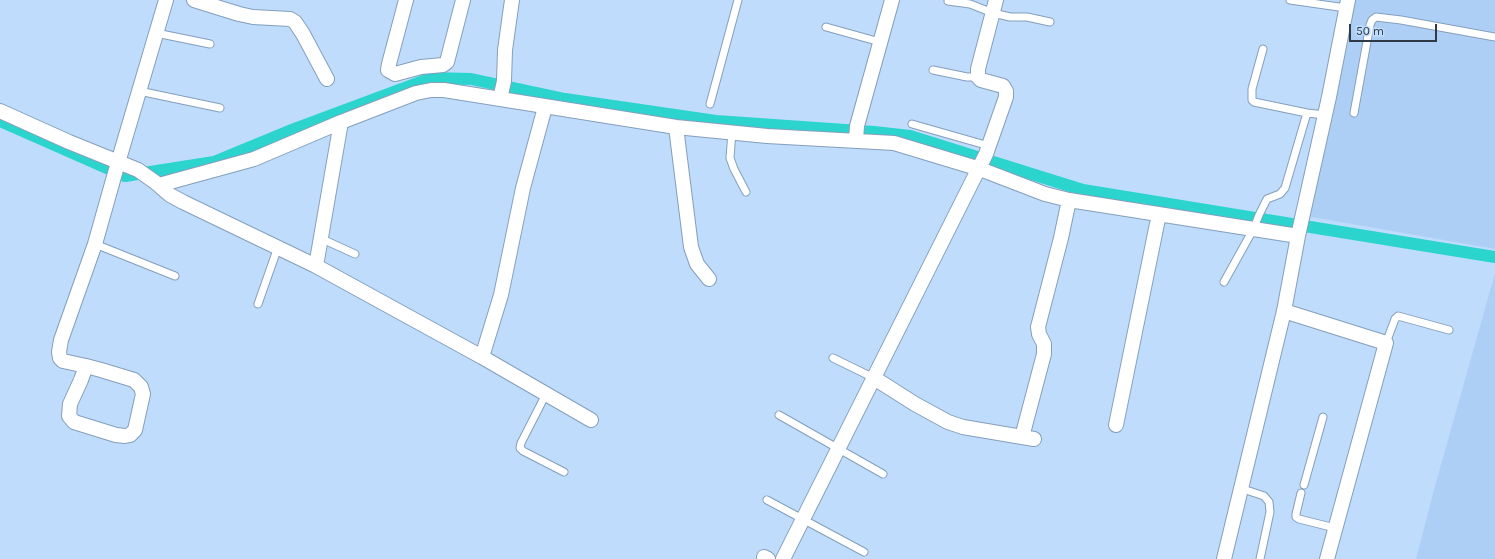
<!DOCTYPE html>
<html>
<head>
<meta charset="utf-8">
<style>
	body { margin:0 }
	#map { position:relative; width:1495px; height:559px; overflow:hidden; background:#bfdcfc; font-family:Karla,sans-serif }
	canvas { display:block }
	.scale { position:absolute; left:1349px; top:24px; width:88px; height:18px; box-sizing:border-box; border:2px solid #2f3a47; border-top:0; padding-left:5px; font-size:12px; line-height:14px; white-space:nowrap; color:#2f3a47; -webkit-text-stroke:3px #bfdcfc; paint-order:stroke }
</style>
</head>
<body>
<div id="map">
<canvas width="1495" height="559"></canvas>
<div class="scale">50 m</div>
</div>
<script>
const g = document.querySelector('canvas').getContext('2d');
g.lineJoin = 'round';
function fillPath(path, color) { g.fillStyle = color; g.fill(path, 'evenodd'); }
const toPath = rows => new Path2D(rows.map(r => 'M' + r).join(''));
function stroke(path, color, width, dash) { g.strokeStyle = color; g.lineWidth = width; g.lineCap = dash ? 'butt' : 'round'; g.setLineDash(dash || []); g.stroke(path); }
fillPath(toPath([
	[1354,0,1495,0,1495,249,1306,216],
	[1495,273,1495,559,1416,559,1435,486]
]), '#aecff5');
stroke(toPath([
	[0,121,125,176,214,162,294,129,431,78,471,79,565,99,716,121,874,132,910,136,1083,190,1495,257]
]), '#2cd4ce', 12);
const lane = toPath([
	[1290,0,1346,8],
	[948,1,970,4,993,13,1010,17,1027,17,1050,22],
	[826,27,880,42],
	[156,33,210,44],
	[1263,49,1252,89,1252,100,1254,102,1307,113,1325,115],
	[933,70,967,77,978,77],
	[139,91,220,108],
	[710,104,738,0],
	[1354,113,1370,25,1372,20,1376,17,1401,20,1495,37],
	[912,124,989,146],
	[732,132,730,158,734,169,746,192],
	[320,238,355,254],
	[95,244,175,276],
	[1224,282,1254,228,1259,215,1267,199,1280,194,1285,188,1307,113],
	[258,304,278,247],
	[1386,343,1395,319,1398,316,1449,330],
	[833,358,874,378],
	[546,394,521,443,520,448,523,451,564,472],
	[779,415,883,474],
	[1304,485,1323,417],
	[1240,488,1264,496,1269,502,1270,512,1260,559],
	[1301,493,1296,514,1296,517,1299,519,1335,528],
	[767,500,864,552]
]);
const street = toPath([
	[194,0,239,14,253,17,290,19,295,22,303,34,327,79],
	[406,0,389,64,388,70,395,74,421,67,443,65,447,62,463,0],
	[500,99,504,81,505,50,512,0],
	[0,111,69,142,138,170,155,182,170,195,183,202,316,266,482,357,591,420],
	[676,127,691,247,697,264,709,279],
	[856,140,857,126,892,0],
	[159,185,254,159,341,122,416,93,431,90,444,90,676,127,767,136,894,143,980,169,1045,194,1069,200,1298,236],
	[316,266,341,122],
	[1284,311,1386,343,1327,559],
	[482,357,501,295,523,188,545,107],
	[86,366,81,380,70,404,69,416,74,422,116,435,125,436,130,435,135,430,143,394,141,387,134,380,101,370,86,366,63,361,60,358,59,352,61,340,95,244,117,166,166,0],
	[874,378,915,404,948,422,963,427,1034,439],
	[1116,425,1159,214],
	[1022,437,1044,354,1044,344,1039,334,1038,327,1061,238,1069,200],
	[764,557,768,559],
	[783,559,986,154,1006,97,1006,91,1003,86,981,80,978,77,978,69,996,0],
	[1224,559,1284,311,1298,236,1329,97,1348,0]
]);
stroke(lane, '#849fbc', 9);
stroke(street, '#849fbc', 16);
stroke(lane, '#fff', 7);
stroke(street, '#fff', 14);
</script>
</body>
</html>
